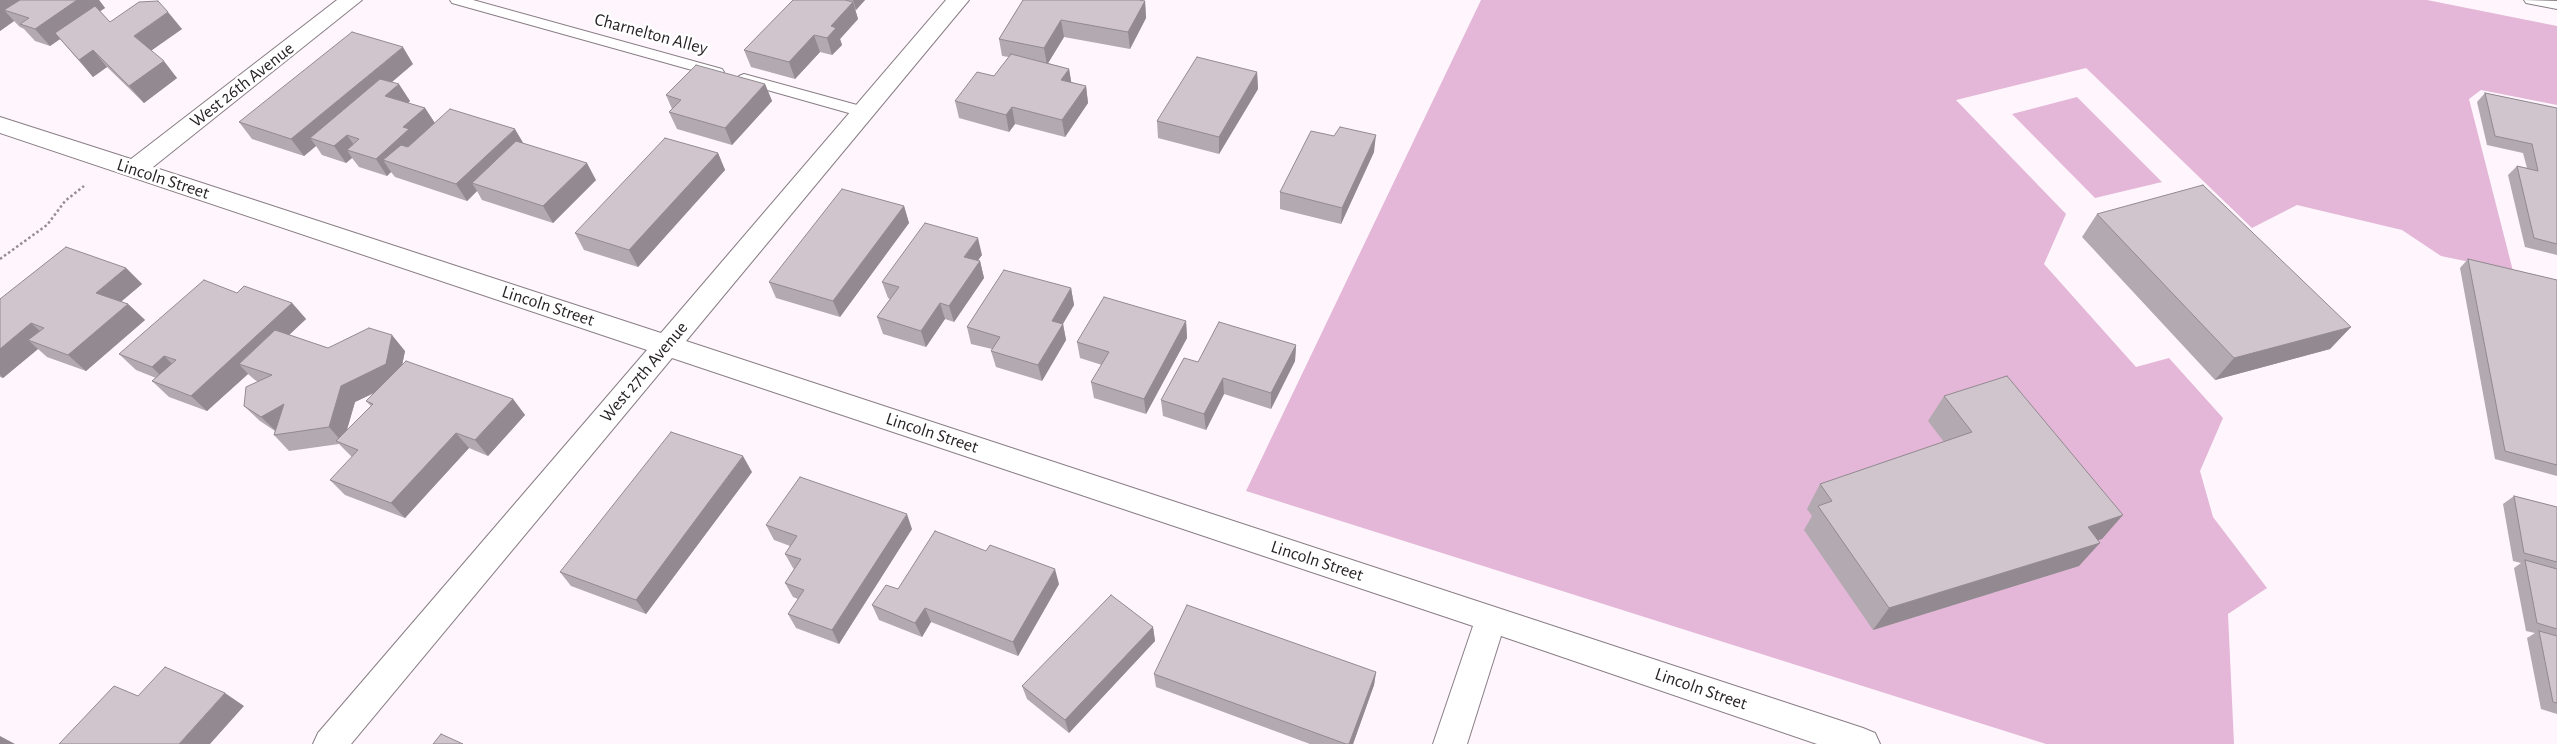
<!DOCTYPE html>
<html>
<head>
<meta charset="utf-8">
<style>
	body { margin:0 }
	canvas { display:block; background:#fef6fc }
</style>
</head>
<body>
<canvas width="2557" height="744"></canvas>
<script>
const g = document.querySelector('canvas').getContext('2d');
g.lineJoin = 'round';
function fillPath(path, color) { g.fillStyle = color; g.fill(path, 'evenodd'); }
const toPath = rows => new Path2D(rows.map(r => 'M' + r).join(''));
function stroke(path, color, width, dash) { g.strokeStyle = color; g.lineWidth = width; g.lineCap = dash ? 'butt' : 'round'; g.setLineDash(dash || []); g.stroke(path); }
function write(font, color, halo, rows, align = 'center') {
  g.font = font + ' "Alegreya Sans",sans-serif'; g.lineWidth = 5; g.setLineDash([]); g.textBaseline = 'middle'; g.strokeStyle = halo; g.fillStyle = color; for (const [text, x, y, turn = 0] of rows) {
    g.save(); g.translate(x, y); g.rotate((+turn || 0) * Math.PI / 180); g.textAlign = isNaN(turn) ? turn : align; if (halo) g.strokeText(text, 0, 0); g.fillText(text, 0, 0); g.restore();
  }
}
fillPath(toPath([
	[1481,0,2427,0,2557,26,2557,105,2481,90,2469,99,2513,271,2441,256,2402,230,2297,205,2252,228,2086,68,1956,100,2066,214,2044,264,2136,367,2169,358,2223,418,2200,471,2213,517,2267,588,2228,614,2234,744,2046,744,1246,491],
	[2077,97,2162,182,2095,198,2012,114]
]), '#e4b7d8');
const lane = toPath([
	[450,0,473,0,722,69,724,72,717,77,452,3,450,0],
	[2524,0,2557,1,2557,9,2526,3,2524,0],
	[744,74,868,108,870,112,863,117,739,82,737,79,739,76,744,74]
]);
const street = toPath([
	[337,0,362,0,153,167,661,333,946,0,969,0,686,341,1863,728,1875,733,1880,744,1817,744,1501,636,1467,744,1433,744,1473,626,672,358,351,744,313,744,318,733,647,350,0,133,0,117,131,159,337,0]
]);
stroke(lane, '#897e85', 2);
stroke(street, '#897e85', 2);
stroke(toPath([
	[0,259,47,225,65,201,84,186]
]), '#948e93', 2.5, [2.5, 2.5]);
fillPath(lane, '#fff');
fillPath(street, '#fff');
fillPath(toPath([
	[0,0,99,0,105,8,100,11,110,22,182,29,151,50,177,78,144,103,107,67,93,77,60,39,50,46,35,41,24,29,20,27,14,21,0,31],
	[793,0,865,0,856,10,855,9,858,19,840,39,842,45,832,55,820,52,795,79,751,67,744,50],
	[1023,0,1145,1,1146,18,1130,49,1064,37,1048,63,1069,69,1071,82,1086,86,1088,103,1065,137,1015,124,1009,132,959,118,955,101,994,76,1009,57,1002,56,999,39],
	[413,64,392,82,410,101,408,103,425,108,435,123,523,143,596,180,553,223,482,200,477,191,467,201,395,177,391,172,387,176,359,167,352,158,346,163,322,155,316,146,304,156,252,139,239,122],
	[1257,72,1258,89,1219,154,1158,138,1157,121],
	[765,84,772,101,732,145,677,129,669,112,672,109,666,95],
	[2485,93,2557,108,2557,255,2525,247,2508,175,2517,166,2527,168,2523,153,2487,145,2477,102],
	[1374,152,1341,224,1280,209,1280,192],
	[718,153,725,170,638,267,584,250,575,233],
	[904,206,909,223,840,317,776,298,769,282],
	[2097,214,2351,327,2330,349,2215,380,2082,237],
	[982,255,977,261,980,261,984,278,954,322,945,319,926,347,883,334,877,317,890,299,888,298,882,282],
	[2468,259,2557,280,2557,476,2495,459,2460,268],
	[126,268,142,284,121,302,128,304,145,320,86,371,47,357,38,349,3,378,0,377,0,299],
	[1071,288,1074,305,1063,324,1066,340,1042,381,996,367,991,351,992,349,971,344,967,327],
	[237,293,292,303,306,319,289,335,328,348,405,351,402,365,513,399,525,415,488,456,469,448,405,518,345,495,330,480,352,457,339,444,289,451,274,435,275,431,260,421,244,406,258,382,255,380,248,374,207,411,169,397,152,381,156,378,136,370,119,354],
	[376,392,366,401,371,406,347,430,355,402],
	[1186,321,1187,338,1146,414,1094,398,1091,382,1102,365,1080,358,1077,342],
	[1296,345,1295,361,1271,409,1224,394,1206,430,1163,416,1161,400,1198,362],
	[1944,396,2102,539,2098,540,2079,566,1873,630,1804,530,1812,516,1807,509,1820,484,1944,442,1928,421],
	[752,472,646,614,571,586,560,572],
	[2514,496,2557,507,2557,714,2541,709,2527,638,2535,633,2526,631,2514,568,2521,563,2513,561,2503,504],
	[766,525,912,529,839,644,796,628,788,614,798,599,793,597,785,583,794,569,793,568,785,554,790,546,774,540],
	[1059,584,1018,656,931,622,922,637,879,620,872,605,898,589],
	[1153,627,1155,641,1069,733,1027,699,1022,686],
	[1376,672,1374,685,1353,744,1310,744,1156,687,1154,674]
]), '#b3a9b0');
fillPath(toPath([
	[0,0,28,0,4,10,14,21,0,31],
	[77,0,99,0,105,8,50,46,35,29],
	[853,0,865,0,856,10],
	[1145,1,1146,18,1130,49,1128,32],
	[853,2,858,19,840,39,842,45,832,55,827,38,831,26],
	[168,12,182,29,148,53,134,36],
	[1061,20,1064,37,1047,65,1044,48],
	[814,35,820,52,795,79,789,62],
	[403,47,413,64,321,142,310,138,316,146,304,156,291,139],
	[93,50,107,67,93,77,79,60],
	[164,61,177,78,144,103,129,86],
	[1069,69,1072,86,1061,80],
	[1257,72,1258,89,1219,154,1219,137],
	[399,84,410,101,397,113,385,96],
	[765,84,772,101,732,145,725,128],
	[1086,86,1088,103,1065,137,1062,120],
	[1012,107,1015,124,1009,132,1006,115],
	[425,108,436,125,417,141,383,160,391,172,387,176,376,159,403,127],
	[515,129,525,146,472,183,477,191,467,201,456,184],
	[347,135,359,152,347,150,352,158,346,163,334,146],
	[1376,135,1374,152,1341,224,1342,208],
	[718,153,725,170,638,267,629,250],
	[587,163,596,180,553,223,543,206],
	[904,206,909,223,840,317,833,301],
	[978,238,982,255,968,274,964,257],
	[980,261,984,278,954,322,949,306],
	[126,268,142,284,112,309,96,293],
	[1071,288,1074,305,1055,337,1052,321],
	[292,303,306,319,253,369,239,364,248,374,207,411,191,396],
	[940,303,945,319,926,347,921,331],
	[128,304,145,320,86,371,68,355],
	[1186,321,1187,338,1146,414,1144,399],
	[31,323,49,339,28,340,38,349,3,378,0,375,0,349],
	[1063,324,1066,340,1042,381,1038,365],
	[2351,327,2330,349,2215,380,2234,358],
	[392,335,405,351,399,381,355,402,343,443,329,427,341,386],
	[1296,345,1295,361,1271,409,1271,393],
	[164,356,181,372,168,383,152,367],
	[1223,378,1224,394,1206,430,1204,414],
	[513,399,525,415,488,456,475,440],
	[284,404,277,432,261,417],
	[456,433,469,448,405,518,391,503],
	[743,456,752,472,646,614,636,600],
	[907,514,912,529,839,644,832,630],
	[2123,515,2102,539,2067,550,2088,527],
	[2100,543,2079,566,1873,630,1889,608],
	[1055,569,1059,584,1018,656,1013,642],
	[925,608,931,622,922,637,915,623],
	[1153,627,1155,641,1069,733,1065,720],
	[1376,672,1374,685,1353,744,1349,744],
	[225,693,244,706,210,744,179,744],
	[0,736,15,744,0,744]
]), '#928a90');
const building = toPath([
	[20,0,77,0,35,29,20,24,29,18,4,10,20,0],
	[793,0,845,0,853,2,831,26,836,28,827,38,814,35,789,62,744,50,793,0],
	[1023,0,1139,0,1145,1,1128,32,1061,20,1044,48,999,39,1023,0],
	[158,1,168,12,134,36,164,61,129,86,93,50,79,60,55,33,95,6,110,22,139,2,158,1],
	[352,32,403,47,291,139,239,122,352,32],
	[1011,54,1069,69,1061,80,1086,86,1062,120,1012,107,1006,115,955,101,977,72,994,76,1011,54],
	[1197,57,1257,72,1219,137,1157,121,1197,57],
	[696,65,765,84,725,128,669,112,681,100,666,95,696,65],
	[380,79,399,84,385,96,425,108,403,127,409,129,376,159,347,150,359,139,347,135,334,146,310,138,380,79],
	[2485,93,2557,108,2557,244,2534,238,2517,166,2538,171,2532,144,2495,136,2485,93],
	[450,109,515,129,456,184,383,160,401,145,408,147,450,109],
	[1340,127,1376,135,1342,208,1280,192,1311,131,1334,136,1340,127],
	[665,138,718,153,629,250,575,233,665,138],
	[516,141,587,163,543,206,472,183,516,141],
	[2203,185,2351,327,2234,358,2097,214,2203,185],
	[842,189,904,206,833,301,769,282,842,189],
	[925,223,978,238,964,257,980,261,949,306,940,303,921,331,877,317,899,287,882,282,925,223],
	[66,247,126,268,96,293,128,304,68,355,28,340,44,328,31,323,0,349,0,299,66,247],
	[2468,259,2557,280,2557,465,2505,451,2468,259],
	[1004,270,1071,288,1052,321,1063,324,1038,365,991,351,1000,337,967,327,1004,270],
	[204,280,237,293,244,286,292,303,191,396,152,381,176,360,164,356,152,367,119,354,204,280],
	[1104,297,1186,321,1144,399,1091,382,1109,352,1077,342,1104,297],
	[1219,322,1296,345,1271,393,1223,378,1204,414,1161,400,1184,358,1198,362,1219,322],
	[369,328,392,335,386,364,341,386,329,427,274,435,284,404,261,417,244,406,246,387,272,375,239,364,275,330,328,348,369,328],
	[406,361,513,399,475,440,456,433,391,503,330,480,358,450,336,441,373,404,366,401,406,361],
	[2007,376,2123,515,2088,527,2100,543,1889,608,1818,506,1832,501,1820,484,1972,432,1944,396,2007,376],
	[671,432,743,456,636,600,560,572,671,432],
	[800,477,907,514,832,630,788,614,804,590,785,583,801,559,785,554,797,536,766,525,800,477],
	[2514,496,2557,507,2557,562,2524,553,2514,496],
	[935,531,986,551,990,545,1055,569,1013,642,925,608,915,623,872,605,886,585,898,589,935,531],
	[2525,560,2557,569,2557,629,2537,623,2525,560],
	[1111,595,1153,627,1065,720,1022,686,1111,595],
	[1187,605,1376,672,1349,744,1346,744,1154,674,1187,605],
	[2539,631,2557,636,2557,703,2553,702,2539,631],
	[165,667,225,693,179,744,59,744,114,686,138,696,165,667],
	[441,734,463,744,433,744,441,734]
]);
fillPath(building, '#d0c5cd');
stroke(building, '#928a90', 1);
write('18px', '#272326', '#fff', [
	["Charnelton Alley",651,34,15],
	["West 26th Avenue",242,85,-38],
	["Lincoln Street",163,179,18],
	["Lincoln Street",548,306,18],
	["West 27th Avenue",644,372,-50],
	["Lincoln Street",932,433,18],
	["Lincoln Street",1317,561,18],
	["Lincoln Street",1701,689,19]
]);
</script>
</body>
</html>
